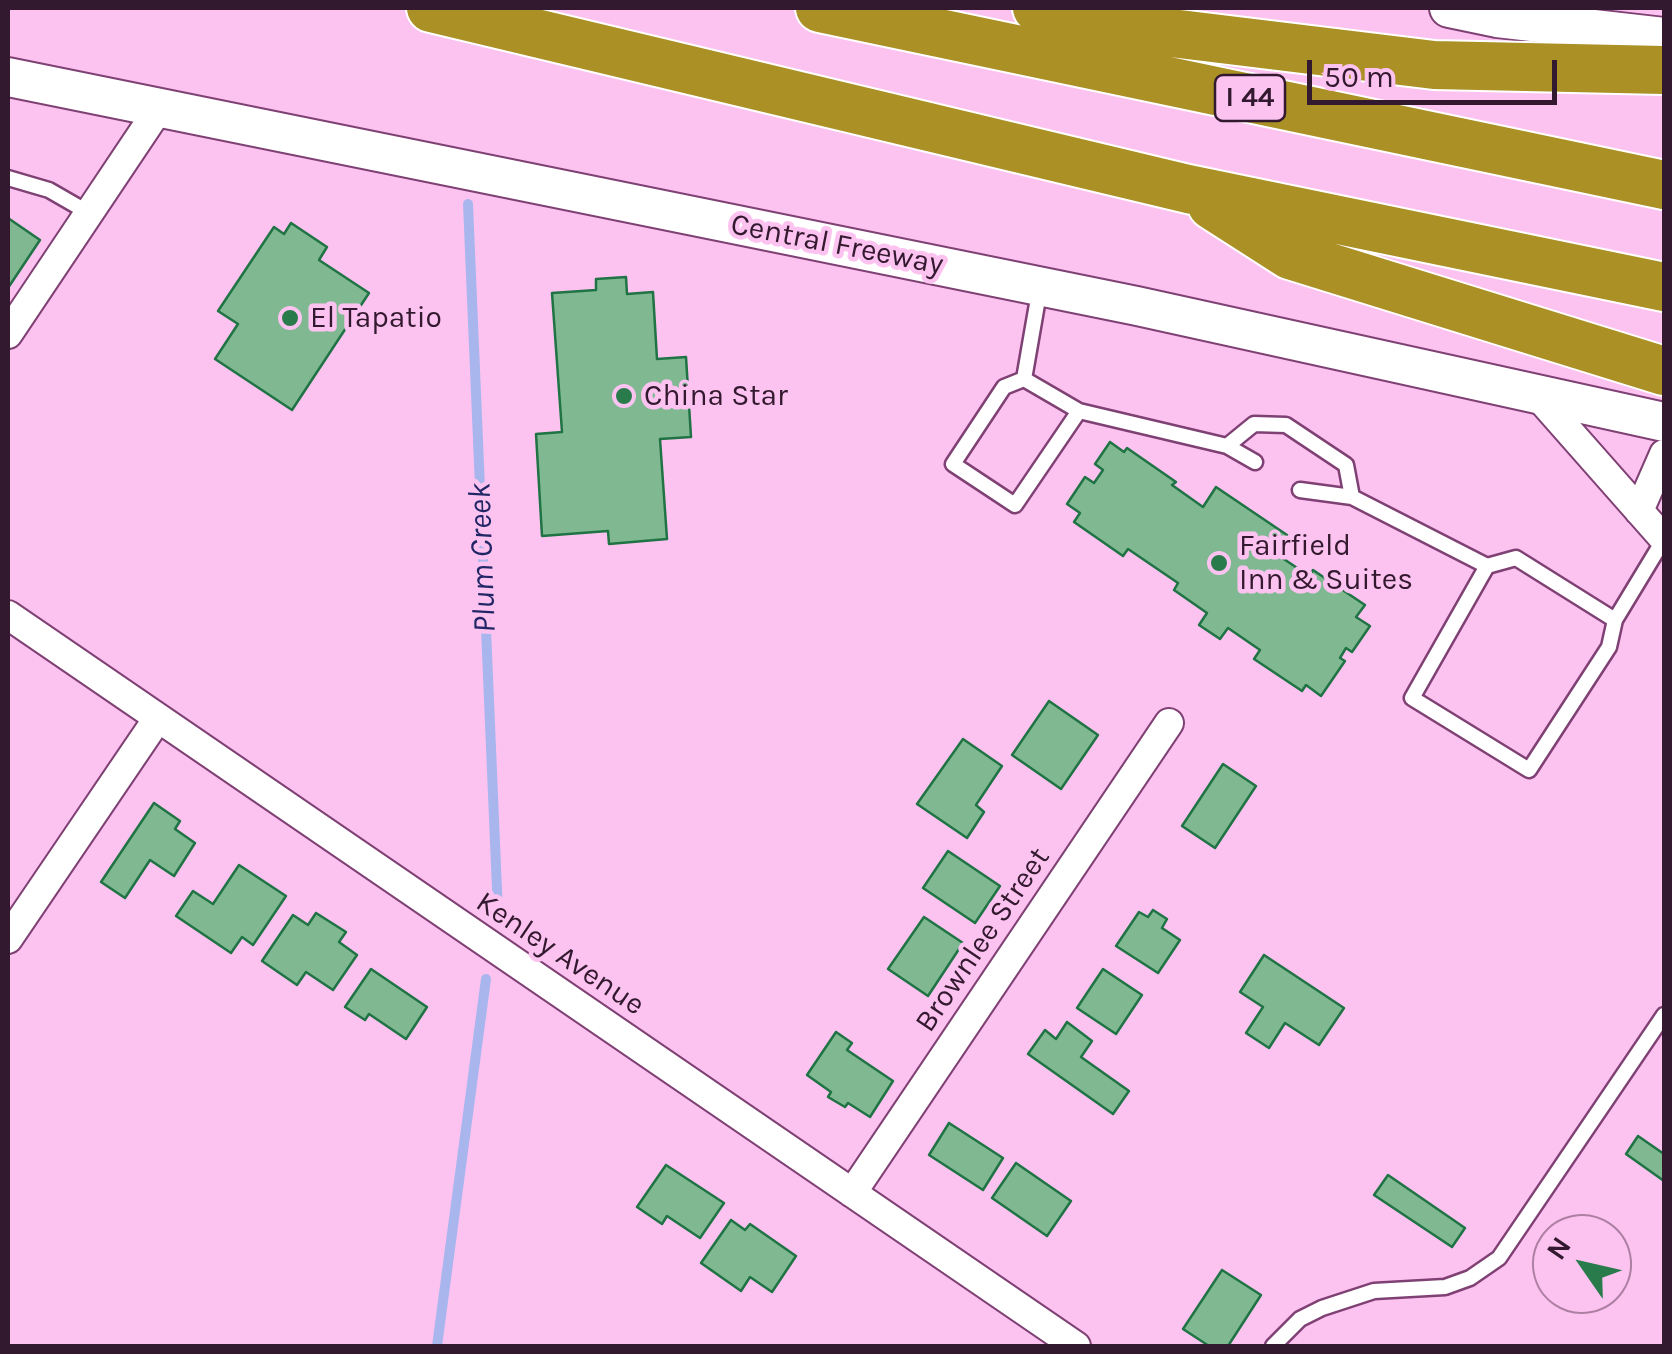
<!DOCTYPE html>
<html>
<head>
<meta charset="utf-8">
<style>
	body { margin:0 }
	#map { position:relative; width:1672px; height:1354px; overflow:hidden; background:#fdc3f0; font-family:Karla,sans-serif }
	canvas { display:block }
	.frame { position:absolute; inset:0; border:10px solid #33192f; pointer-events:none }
	.north { position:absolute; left:1532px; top:1214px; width:100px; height:100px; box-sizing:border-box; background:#fdc3f0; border:2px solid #ac7fa3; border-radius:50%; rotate:304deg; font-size:28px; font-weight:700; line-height:40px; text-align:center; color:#33192f }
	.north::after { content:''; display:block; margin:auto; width:35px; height:45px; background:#2a7b4c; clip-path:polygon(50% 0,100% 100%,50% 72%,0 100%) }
	.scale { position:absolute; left:1307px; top:60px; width:250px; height:45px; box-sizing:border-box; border:5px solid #33192f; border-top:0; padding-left:12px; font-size:30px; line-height:35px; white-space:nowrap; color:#33192f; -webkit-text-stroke:8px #fdc3f0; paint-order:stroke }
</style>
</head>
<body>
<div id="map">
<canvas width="1672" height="1354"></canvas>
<div class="frame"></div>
<div class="north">N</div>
<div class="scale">50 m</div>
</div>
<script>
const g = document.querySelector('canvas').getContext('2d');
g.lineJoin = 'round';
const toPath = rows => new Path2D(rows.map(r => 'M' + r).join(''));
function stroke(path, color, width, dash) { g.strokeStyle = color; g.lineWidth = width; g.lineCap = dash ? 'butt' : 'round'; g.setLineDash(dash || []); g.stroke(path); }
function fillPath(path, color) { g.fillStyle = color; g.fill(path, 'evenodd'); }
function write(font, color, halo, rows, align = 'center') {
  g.font = font + ' Karla,sans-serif'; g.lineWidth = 9; g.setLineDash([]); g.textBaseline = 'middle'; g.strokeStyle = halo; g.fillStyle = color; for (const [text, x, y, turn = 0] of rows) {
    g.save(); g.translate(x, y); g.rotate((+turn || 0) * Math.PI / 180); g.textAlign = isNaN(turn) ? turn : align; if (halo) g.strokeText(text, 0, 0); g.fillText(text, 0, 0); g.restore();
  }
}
stroke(toPath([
	[468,204,498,913],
	[437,1346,486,979]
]), '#a9b6ee', 10);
const building = toPath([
	[8,218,40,240,8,288,8,218],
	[291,223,327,247,319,260,369,293,292,410,215,359,238,324,218,311,274,227,284,234,291,223],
	[626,277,627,294,653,292,657,359,686,357,691,437,660,439,667,539,609,544,608,531,542,536,536,434,562,432,552,293,596,290,596,279,626,277],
	[1110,442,1124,452,1127,448,1176,482,1172,485,1203,507,1216,487,1287,535,1275,553,1309,576,1313,570,1365,605,1356,617,1370,626,1352,652,1346,648,1340,658,1345,661,1321,696,1306,685,1302,691,1254,659,1260,650,1228,628,1220,639,1199,625,1207,613,1174,590,1178,583,1128,549,1123,556,1074,522,1080,513,1067,504,1085,477,1094,483,1103,470,1095,464,1110,442],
	[1049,701,1098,735,1061,789,1012,755,1049,701],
	[963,739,1002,766,976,805,984,812,967,838,917,804,963,739],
	[1223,764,1256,786,1215,848,1182,826,1223,764],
	[154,803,180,821,175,829,195,843,174,876,150,860,125,898,101,882,154,803],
	[948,851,1000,886,975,923,923,888,948,851],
	[239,865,286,896,253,945,242,937,231,953,176,916,193,891,213,904,239,865],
	[1153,910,1167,919,1162,928,1180,940,1158,973,1116,946,1139,912,1148,917,1153,910],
	[316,913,346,932,339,942,357,955,333,990,306,972,297,985,262,961,293,915,308,925,316,913],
	[924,917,963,943,928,996,888,969,924,917],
	[1264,955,1344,1008,1319,1045,1285,1023,1269,1048,1246,1033,1263,1007,1240,992,1264,955],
	[371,969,427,1007,406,1039,369,1014,365,1020,345,1007,371,969],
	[1103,969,1142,995,1116,1034,1077,1008,1103,969],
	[1067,1022,1092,1041,1081,1057,1129,1091,1113,1114,1028,1054,1045,1030,1056,1039,1067,1022],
	[836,1032,852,1043,847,1050,893,1081,870,1117,848,1103,845,1107,828,1097,831,1092,807,1075,836,1032],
	[949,1123,1003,1158,983,1190,929,1155,949,1123],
	[1638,1136,1664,1154,1664,1181,1626,1154,1638,1136],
	[1016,1163,1071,1201,1047,1236,992,1198,1016,1163],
	[666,1165,724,1203,700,1238,667,1216,662,1224,637,1207,666,1165],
	[1388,1175,1465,1228,1452,1247,1374,1195,1388,1175],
	[731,1220,745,1230,750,1224,796,1256,772,1292,750,1277,741,1291,701,1263,731,1220],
	[1222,1270,1261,1295,1228,1346,1209,1346,1183,1329,1222,1270]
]);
fillPath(building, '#7fb891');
stroke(building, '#1f7344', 2.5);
const service = toPath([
	[8,178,49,190,89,213],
	[1024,379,1079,411,1015,505,953,464,1004,387,1024,379,1040,287],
	[1079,411,1227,446,1255,462],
	[1227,446,1254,424,1286,425,1346,465,1352,497],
	[1300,490,1352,497,1487,566,1412,698,1529,770,1609,647,1615,620,1516,558,1487,566],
	[1615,620,1664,539],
	[1273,1346,1300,1319,1322,1308,1374,1291,1445,1287,1470,1278,1499,1258,1664,1015]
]);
const minor = toPath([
	[8,334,160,107],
	[1537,395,1664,539],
	[1639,511,1664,454],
	[8,615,1076,1346],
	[8,939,158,718],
	[852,1193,1169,723]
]);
const secondary = toPath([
	[1449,8,1497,18,1664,37],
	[8,77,1137,306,1664,422]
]);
const motorway = toPath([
	[431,8,1188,189,1664,287],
	[820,8,1664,185],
	[1037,8,1163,32,1434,65,1664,70],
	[1212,205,1290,255,1664,371]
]);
stroke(service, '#7f4174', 19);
stroke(minor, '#7f4174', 32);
stroke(secondary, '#7f4174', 42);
stroke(motorway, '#fff', 52);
stroke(service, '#fff', 14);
stroke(minor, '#fff', 28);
stroke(secondary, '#fff', 38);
stroke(motorway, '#ab9026', 48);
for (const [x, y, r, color] of [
	[290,318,10,"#2a7b4c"],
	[624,396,10,"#2a7b4c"],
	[1219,563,10,"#2a7b4c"]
]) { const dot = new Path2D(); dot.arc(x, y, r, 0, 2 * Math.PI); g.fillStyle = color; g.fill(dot); stroke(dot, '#fdc3f0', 4); }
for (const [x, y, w] of [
	[1250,98,70]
]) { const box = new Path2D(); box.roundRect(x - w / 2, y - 23, w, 46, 8); g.fillStyle = '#fdc3f0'; g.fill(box); stroke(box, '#33192f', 2.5); }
write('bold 28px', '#33192f', null, [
	["I 44",1250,98]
]);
write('30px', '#33192f', '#fdc3f0', [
	["Central Freeway",837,245,11],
	["Brownlee Street",983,940,-56],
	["Kenley Avenue",560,954,34]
]);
write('30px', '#33192f', '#fdc3f0', [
	["El Tapatio",310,318],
	["China Star",644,396],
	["Fairfield",1239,546],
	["Inn & Suites",1239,580]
], 'left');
write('italic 32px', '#212666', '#fdc3f0', [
	["Plum Creek",483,558,-92]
]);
</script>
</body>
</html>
